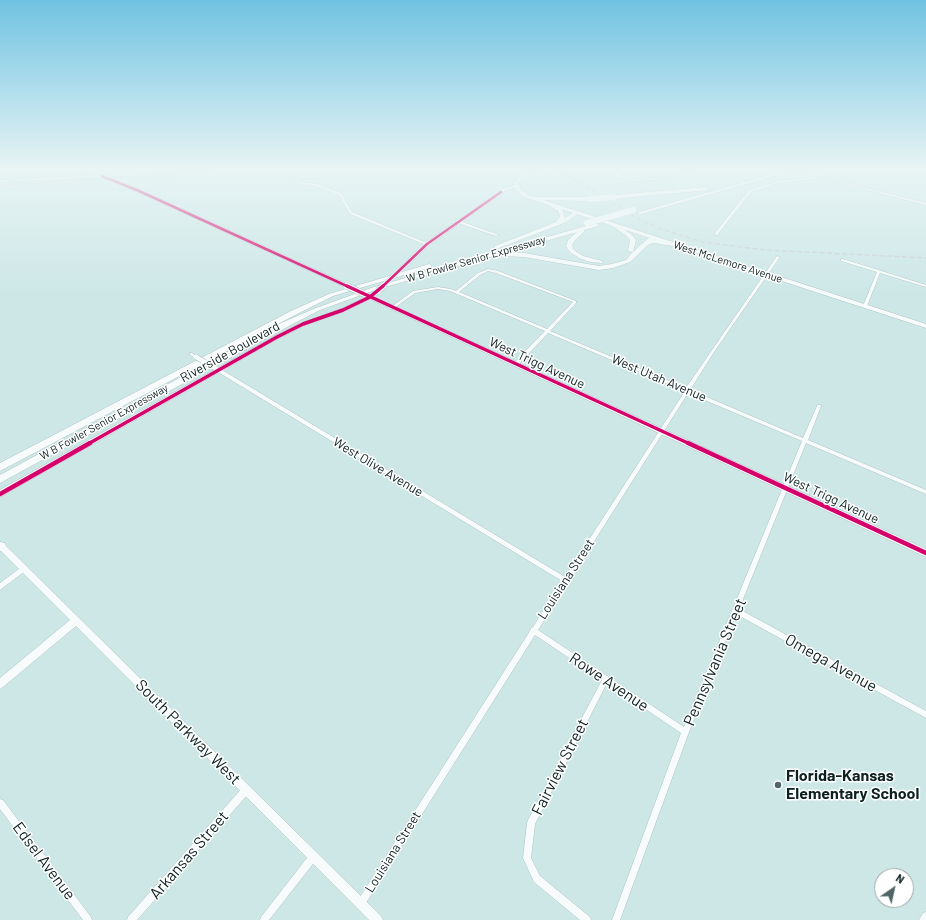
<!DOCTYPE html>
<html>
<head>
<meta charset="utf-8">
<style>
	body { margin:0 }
	#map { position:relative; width:926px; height:920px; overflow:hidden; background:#cde7e7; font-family:Barlow,sans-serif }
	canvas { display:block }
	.north { position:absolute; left:874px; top:868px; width:40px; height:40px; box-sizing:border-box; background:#fff; border:1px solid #9ea6a6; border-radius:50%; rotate:34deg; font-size:11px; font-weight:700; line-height:16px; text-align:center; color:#0d2020 }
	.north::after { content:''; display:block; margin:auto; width:14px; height:18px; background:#506666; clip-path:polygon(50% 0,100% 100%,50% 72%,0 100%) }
</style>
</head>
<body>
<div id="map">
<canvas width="926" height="920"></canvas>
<div class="north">N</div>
</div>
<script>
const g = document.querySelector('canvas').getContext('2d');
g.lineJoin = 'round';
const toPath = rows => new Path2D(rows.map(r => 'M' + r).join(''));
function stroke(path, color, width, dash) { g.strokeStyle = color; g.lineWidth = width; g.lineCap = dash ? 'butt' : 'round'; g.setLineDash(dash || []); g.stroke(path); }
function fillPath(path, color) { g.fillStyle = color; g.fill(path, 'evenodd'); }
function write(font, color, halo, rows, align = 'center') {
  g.font = font + ' Barlow,sans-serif'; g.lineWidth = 3; g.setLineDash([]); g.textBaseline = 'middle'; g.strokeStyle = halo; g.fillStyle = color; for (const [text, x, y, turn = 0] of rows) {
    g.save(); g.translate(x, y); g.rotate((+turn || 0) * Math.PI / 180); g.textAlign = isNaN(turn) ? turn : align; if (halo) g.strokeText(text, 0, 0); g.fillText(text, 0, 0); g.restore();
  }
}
const street = toPath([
	[541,167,543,167,530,175,528,174,541,167],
	[619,167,621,167,618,170,619,175,633,179,656,178,697,167,699,167,656,180,633,181,617,177,615,170,619,167],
	[797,171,926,203,926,205,816,177,816,179,815,179,779,183,751,192,717,235,715,235,715,233,749,190,779,181,815,177,797,173,797,171],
	[302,182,317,184,341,193,352,212,429,244,426,245,350,214,339,195,315,186,302,184,296,185,295,184,302,182],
	[458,221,460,221,499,235,496,236,458,223,458,221],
	[777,256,780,257,714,352,690,390,803,438,817,406,817,405,821,405,821,406,808,440,926,490,926,494,806,443,739,609,926,711,926,718,736,614,689,732,620,920,612,920,681,733,607,683,535,824,531,858,540,876,590,917,591,920,580,920,534,882,523,858,527,823,528,820,602,680,535,635,364,906,361,907,358,906,357,903,358,900,530,631,531,628,533,627,562,581,213,369,213,367,217,367,565,577,685,391,548,333,518,365,514,365,514,363,545,331,450,291,438,289,415,293,393,309,391,309,390,308,413,291,438,287,451,289,456,291,478,273,488,269,498,271,576,301,576,303,550,331,686,388,712,350,777,256],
	[488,271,496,273,573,302,547,329,459,292,480,275,488,271],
	[688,393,802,441,684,727,538,630,688,393],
	[841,259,843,259,926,285,926,287,880,273,867,306,865,307,864,307,863,306,877,272,841,261,841,259],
	[190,353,192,353,198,357,197,358,195,358,190,355,190,353],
	[23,566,25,567,26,569,25,571,0,590,0,583,23,566],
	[246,786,249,787,250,790,249,793,137,920,127,920,128,917,243,787,246,786],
	[0,799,3,800,91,917,92,920,83,920,0,809,0,799],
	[313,853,316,854,317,857,316,860,269,920,260,920,261,917,310,854,313,853],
	[926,912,926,920,919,920,923,913,926,912]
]);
const secondary = toPath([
	[195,167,203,167,201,168,146,175,108,177,140,190,347,284,347,286,343,286,138,192,102,177,0,182,0,180,146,173,195,167],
	[533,167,537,167,535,171,520,181,518,185,520,185,520,187,518,187,528,195,926,324,926,328,524,197,514,188,506,190,429,245,402,271,398,271,398,269,425,243,504,188,513,186,517,179,532,169,533,167],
	[378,289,381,291,374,297,926,549,926,557,370,299,345,311,305,325,279,338,0,497,0,490,275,336,301,323,341,309,366,297,362,295,362,293,364,292,370,295,378,289],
	[0,542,3,543,381,916,383,920,369,920,76,626,3,687,0,689,0,678,70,620,0,550,0,542]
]);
const highway = toPath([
	[816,167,825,167,775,176,641,214,636,213,772,174,816,167],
	[706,187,708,188,708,190,614,199,611,197,614,195,706,187],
	[532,197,590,197,593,199,590,201,534,200,532,199,532,197],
	[548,203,552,203,562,209,565,218,574,212,579,213,568,221,559,225,499,248,495,248,495,246,556,222,560,217,558,211,548,205,548,203],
	[596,223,599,225,598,226,584,230,584,232,574,241,572,246,574,250,583,256,602,261,602,263,590,262,579,258,570,252,566,246,568,240,577,232,507,252,524,253,599,266,612,264,626,260,633,252,628,251,630,240,627,236,612,226,611,225,614,223,631,234,636,240,633,252,652,235,655,237,653,239,672,242,675,244,672,246,654,243,648,245,630,262,613,268,599,270,524,257,504,256,501,254,378,289,320,310,287,327,0,483,0,475,281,323,316,308,374,287,596,223],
	[429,264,431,265,431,267,333,296,295,315,0,471,0,463,291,311,329,294,429,264],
	[0,542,5,543,6,546,4,550,0,551,0,542]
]);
stroke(street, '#aec2c2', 1);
stroke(secondary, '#aec2c2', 1);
stroke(highway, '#aec2c2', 1);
fillPath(street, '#f8fbfb');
fillPath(secondary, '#f8fbfb');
fillPath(highway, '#f8fbfb');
stroke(toPath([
	[554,167,640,220,661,229,703,242,765,250,926,258],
	[0,185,165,176,216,167]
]), '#cad2d2', 1.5, [5, 2.5]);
const streetBridgeFar1 = toPath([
	[777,167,798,172]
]);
const streetBridge = toPath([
	[196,357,215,368]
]);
const secondaryBridgeFar1 = toPath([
	[345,285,349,287],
	[382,287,400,270]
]);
const secondaryBridge = toPath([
	[347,286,364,294],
	[378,291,383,286]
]);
const highwayBridge = toPath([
	[590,199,614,197],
	[587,223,633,210]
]);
stroke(streetBridgeFar1, '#aec2c2', 3.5, []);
stroke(streetBridge, '#aec2c2', 5.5, []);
stroke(secondaryBridgeFar1, '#aec2c2', 5, []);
stroke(secondaryBridge, '#aec2c2', 7, []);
stroke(highwayBridge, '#aec2c2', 6, []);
stroke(streetBridgeFar1, '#f8fbfb', 3);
stroke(streetBridge, '#f8fbfb', 4.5);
stroke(secondaryBridgeFar1, '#f8fbfb', 4.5);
stroke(secondaryBridge, '#f8fbfb', 6);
stroke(highwayBridge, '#f8fbfb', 6);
stroke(toPath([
	[102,176,139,191,349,287],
	[382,287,427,244,501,192]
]), '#d6006c', 2.5);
stroke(toPath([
	[347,286,690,444],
	[88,444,277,337,303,324,343,310,370,297,383,286]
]), '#d6006c', 3.5);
stroke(toPath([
	[688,443,926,553],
	[0,494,90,443]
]), '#d6006c', 4.5);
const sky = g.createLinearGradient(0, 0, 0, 295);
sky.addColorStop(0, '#70c3e2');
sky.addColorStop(0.57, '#e8f4f4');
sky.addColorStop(1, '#e8f4f400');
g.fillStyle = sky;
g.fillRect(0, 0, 926, 295);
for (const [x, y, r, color] of [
	[778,785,4,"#506666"]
]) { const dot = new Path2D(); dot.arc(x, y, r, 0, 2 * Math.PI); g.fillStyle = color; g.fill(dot); stroke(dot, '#fff', 1.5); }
write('11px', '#0d2020', '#fff', [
	["W B Fowler Senior Expressway",476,259,-16],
	["West McLemore Avenue",728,262,18],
	["W B Fowler Senior Expressway",104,422,-29]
]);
write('13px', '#0d2020', '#fff', [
	["Riverside Boulevard",230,352,-29],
	["West Trigg Avenue",537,363,25],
	["West Utah Avenue",659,378,23],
	["West Olive Avenue",378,467,31],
	["West Trigg Avenue",831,498,25],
	["Louisiana Street",566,579,-57],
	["Louisiana Street",393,852,-58]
]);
write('16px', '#0d2020', '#fff', [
	["Pennsylvania Street",715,662,-67],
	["Omega Avenue",831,663,29],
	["Rowe Avenue",609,682,34],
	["South Parkway West",188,732,45],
	["Fairview Street",560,767,-63],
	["Arkansas Street",189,855,-49],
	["Edsel Avenue",44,861,53]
]);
write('bold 16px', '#0d2020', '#fff', [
	["Florida-Kansas",786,776],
	["Elementary School",786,794]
], 'left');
</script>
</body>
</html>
